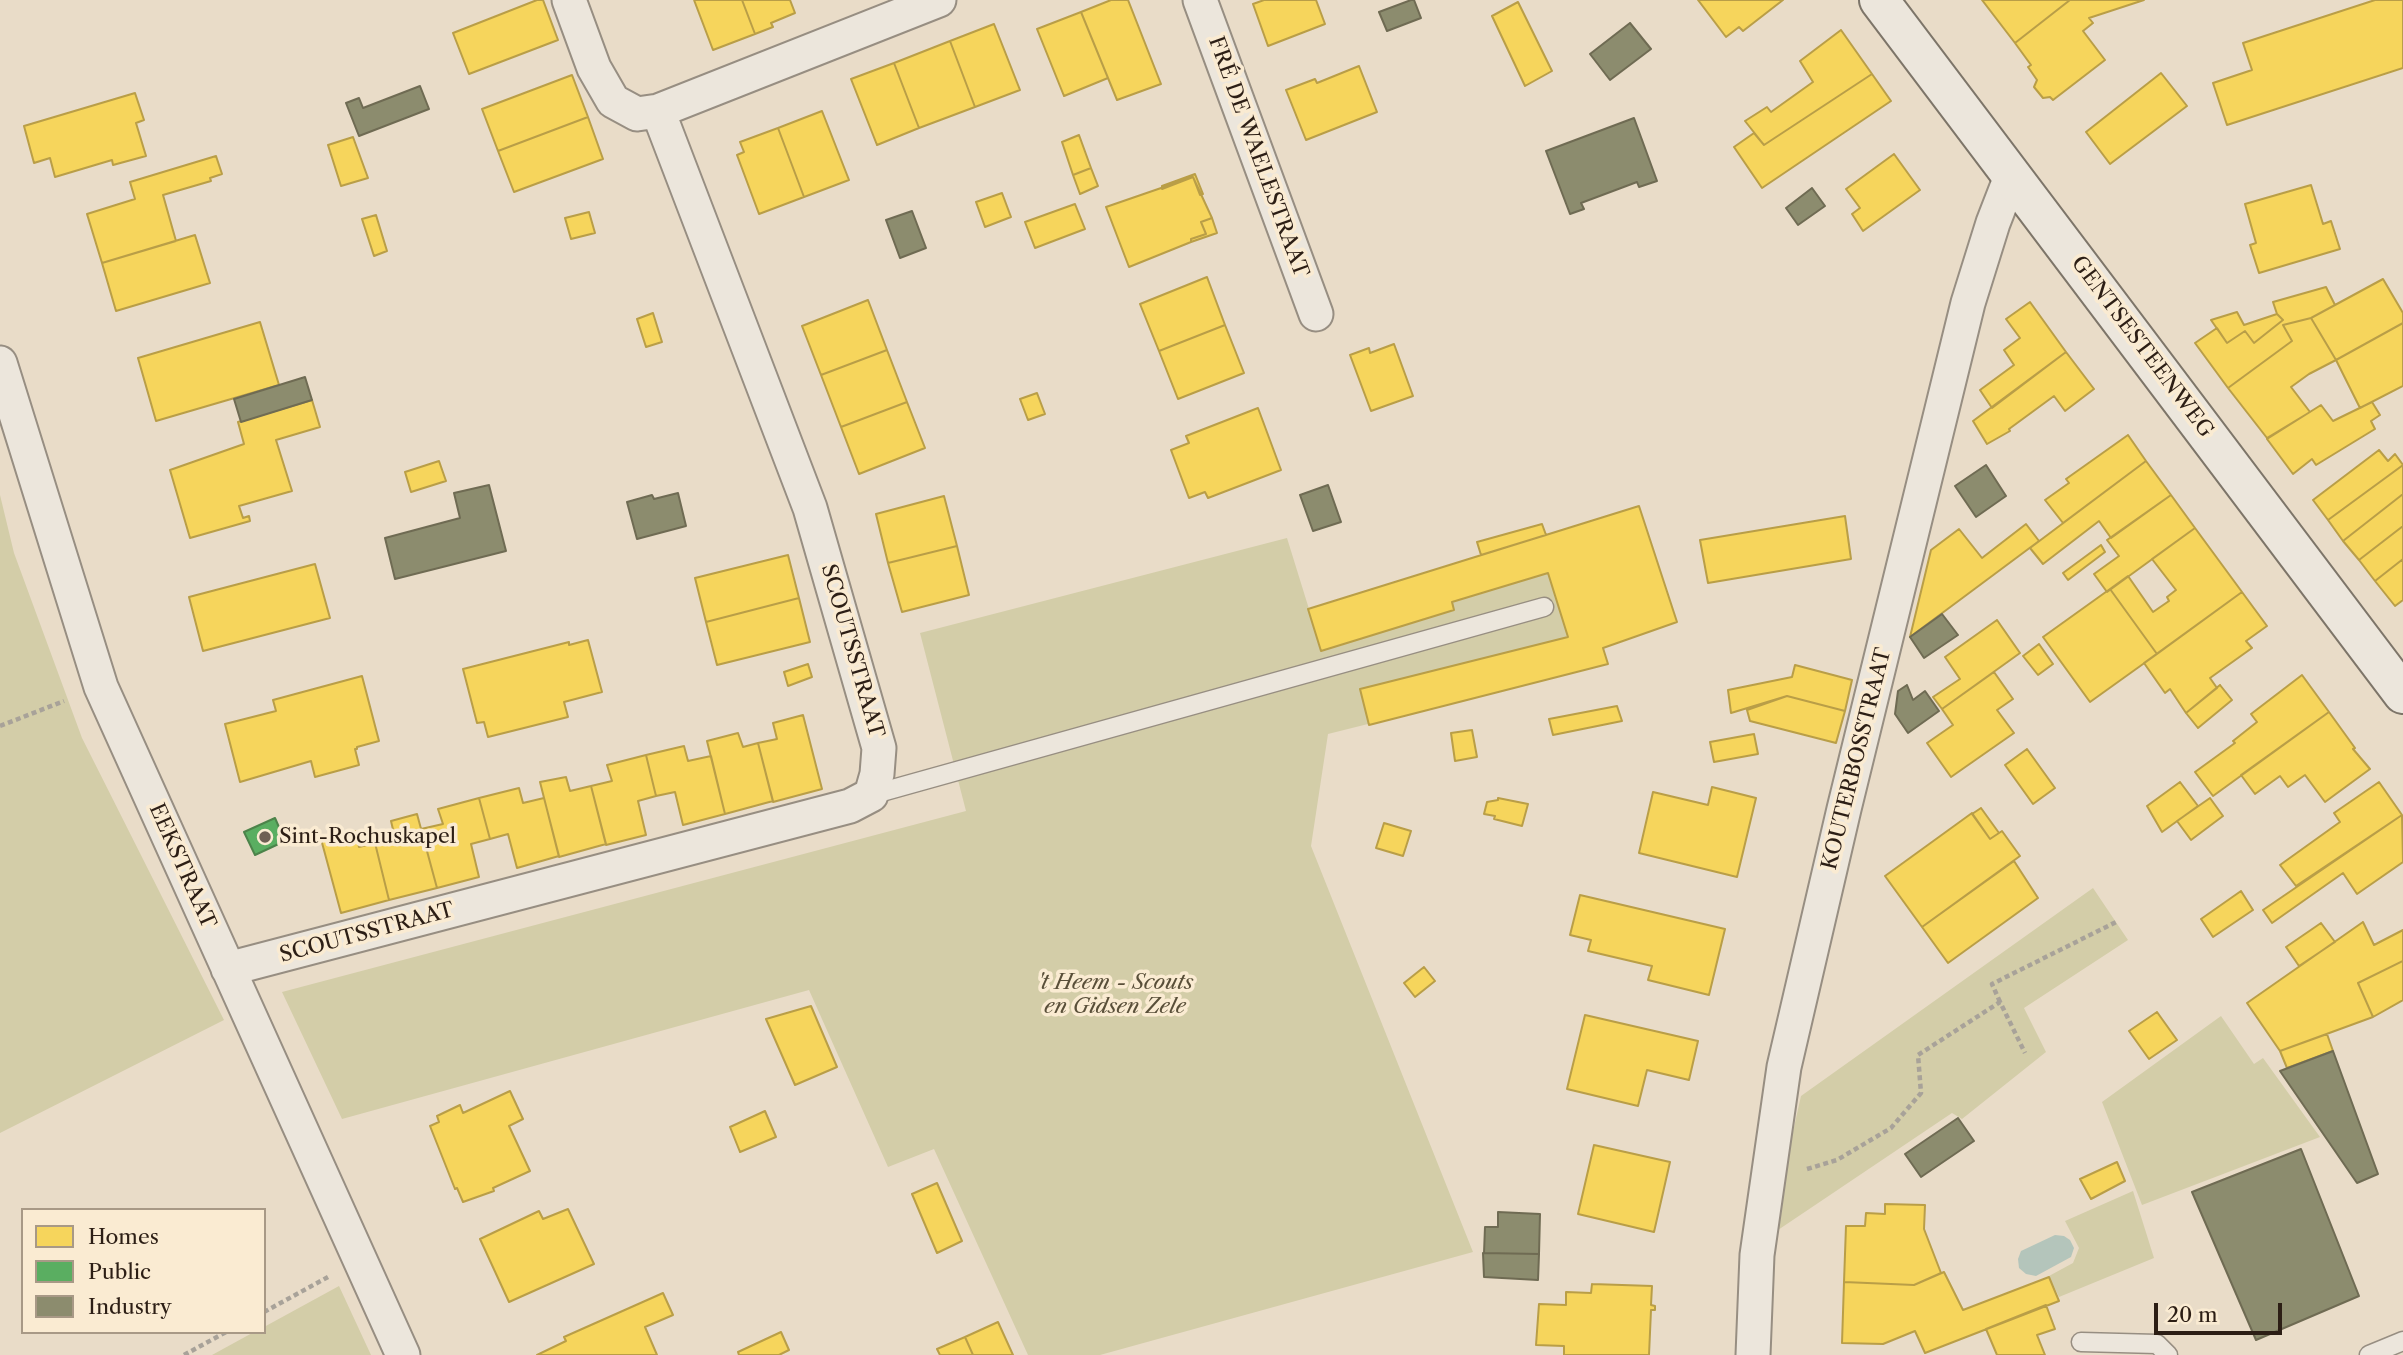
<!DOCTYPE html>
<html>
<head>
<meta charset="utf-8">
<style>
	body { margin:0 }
	#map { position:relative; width:2403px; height:1355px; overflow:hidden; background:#e9dcc8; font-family:"Libre Caslon Text",serif }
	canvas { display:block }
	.legend { position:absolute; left:21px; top:1208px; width:245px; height:126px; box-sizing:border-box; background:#faebd2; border:2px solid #a89986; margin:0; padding:9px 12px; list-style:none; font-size:21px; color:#2c1e15 }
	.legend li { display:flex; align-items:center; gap:14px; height:35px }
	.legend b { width:35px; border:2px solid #a89986 }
	.scale { position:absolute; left:2154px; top:1303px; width:128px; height:32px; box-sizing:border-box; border:4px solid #2c1e15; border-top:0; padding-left:9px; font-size:21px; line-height:24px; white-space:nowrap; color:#2c1e15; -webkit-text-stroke:5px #faebd2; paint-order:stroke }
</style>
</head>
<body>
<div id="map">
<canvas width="2403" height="1355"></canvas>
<ul class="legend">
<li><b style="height:19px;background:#f6d55c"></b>Homes</li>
<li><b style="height:19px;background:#5aae61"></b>Public</li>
<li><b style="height:19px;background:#8c8c6e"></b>Industry</li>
</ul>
<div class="scale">20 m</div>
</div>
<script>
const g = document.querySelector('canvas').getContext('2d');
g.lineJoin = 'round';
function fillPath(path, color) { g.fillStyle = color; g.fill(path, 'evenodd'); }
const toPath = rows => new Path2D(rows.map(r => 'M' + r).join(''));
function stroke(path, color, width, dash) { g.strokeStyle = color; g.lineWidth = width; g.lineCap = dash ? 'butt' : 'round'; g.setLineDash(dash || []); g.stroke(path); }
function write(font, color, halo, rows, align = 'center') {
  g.font = font + ' "Libre Caslon Text",serif'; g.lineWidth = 7; g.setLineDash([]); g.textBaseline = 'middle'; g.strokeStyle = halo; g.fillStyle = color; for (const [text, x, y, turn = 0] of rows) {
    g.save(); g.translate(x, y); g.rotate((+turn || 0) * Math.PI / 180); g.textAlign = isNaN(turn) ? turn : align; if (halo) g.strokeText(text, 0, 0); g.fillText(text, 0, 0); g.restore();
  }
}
fillPath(toPath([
	[0,495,14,553,82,738,224,1020,0,1133],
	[1639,506,1677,622,1603,648,1608,664,1328,734,1311,846,1473,1252,1100,1355,1028,1355,934,1149,888,1167,809,990,342,1119,282,992,966,811,920,633,1287,538,1309,609],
	[2093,888,2128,940,2024,1008,2046,1052,1962,1119,1952,1113,1778,1230,1783,1176,1801,1096],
	[2221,1016,2254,1064,2263,1058,2320,1137,2142,1205,2102,1102],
	[2133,1191,2154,1258,2059,1297,2049,1276,2073,1263,2079,1248,2065,1221],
	[339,1286,371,1355,212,1355,254,1332,264,1332,264,1327]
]), '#d3cda8');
fillPath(toPath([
	[2055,1235,2064,1236,2070,1240,2074,1248,2071,1257,2036,1276,2026,1274,2019,1268,2018,1259,2021,1251]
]), '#b4c5bb');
const homes = toPath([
	[537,0,543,0,558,40,469,74,453,33,537,0],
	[694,0,742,0,755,34,713,50,694,0],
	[742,0,790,0,795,13,771,23,773,27,755,34,742,0],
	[1111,0,1128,0,1161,84,1117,100,1081,12,1111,0],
	[1264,0,1316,0,1325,24,1268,46,1253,4,1264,0],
	[1698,0,1783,0,1743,31,1739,27,1726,37,1698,0],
	[1982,0,2070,0,2015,43,1982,0],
	[2070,0,2144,0,2089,18,2093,23,2083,31,2105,60,2053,100,2050,97,2043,98,2034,87,2037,80,2028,67,2031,65,2015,43,2070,0],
	[2375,0,2403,0,2403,68,2227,125,2213,83,2252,70,2243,43,2375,0],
	[1518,2,1552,71,1525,86,1492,16,1518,2],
	[1081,12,1108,78,1064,96,1037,29,1081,12],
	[994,24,1020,90,975,107,950,41,994,24],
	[1841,30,1872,74,1764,145,1745,121,1767,107,1771,112,1813,82,1800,61,1841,30],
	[950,41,975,107,919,128,894,63,950,41],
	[894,63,919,128,877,145,851,79,894,63],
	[1359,66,1377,112,1306,140,1286,90,1315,79,1317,83,1359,66],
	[2161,73,2187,106,2110,164,2086,132,2161,73],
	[1872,74,1891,101,1762,188,1734,147,1754,133,1764,145,1872,74],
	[572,75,588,117,498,151,482,109,572,75],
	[135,93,144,120,136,123,146,156,113,165,112,160,55,177,50,158,34,163,24,126,135,93],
	[822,111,849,180,804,197,778,128,822,111],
	[588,117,603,159,514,192,498,151,588,117],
	[778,128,804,197,759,214,737,155,744,152,740,142,778,128],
	[1079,135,1091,168,1073,175,1062,142,1079,135],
	[353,137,368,178,341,186,328,145,353,137],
	[1894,154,1920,190,1863,231,1852,214,1860,208,1846,189,1894,154],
	[216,156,222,174,210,178,211,181,163,195,176,241,102,263,87,214,135,199,130,182,216,156],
	[1091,168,1098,186,1080,194,1073,175,1091,168],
	[1195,174,1203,194,1200,195,1193,177,1162,189,1162,186,1195,174],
	[1193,177,1212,218,1201,222,1206,234,1191,239,1191,242,1129,267,1106,207,1193,177],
	[2311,185,2323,224,2331,221,2340,249,2259,273,2250,245,2256,243,2245,204,2311,185],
	[1002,193,1011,217,985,227,976,202,1002,193],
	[1075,204,1085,229,1035,248,1025,222,1075,204],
	[589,212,595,233,571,239,565,218,589,212],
	[376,215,387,251,374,256,362,219,376,215],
	[1212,218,1217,233,1191,242,1191,239,1206,234,1201,222,1212,218],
	[195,235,210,283,116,311,102,263,195,235],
	[1207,277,1225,325,1159,351,1140,304,1207,277],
	[2383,279,2403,313,2403,323,2336,360,2311,318,2383,279],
	[2326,287,2335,305,2311,318,2283,325,2292,341,2228,388,2195,343,2217,328,2227,343,2245,331,2254,343,2283,320,2277,314,2273,302,2326,287],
	[868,300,887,350,821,375,802,326,868,300],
	[2030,302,2066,352,1992,408,1980,390,2014,365,2004,350,2020,338,2006,319,2030,302],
	[2237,312,2244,325,2277,314,2283,320,2254,343,2245,331,2227,343,2211,320,2237,312],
	[653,313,662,342,646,347,637,319,653,313],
	[2311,318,2336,360,2309,374,2291,387,2310,412,2267,438,2228,388,2292,341,2283,325,2311,318],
	[260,322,279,385,156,421,138,358,260,322],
	[2403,323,2403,386,2360,408,2336,360,2403,323],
	[1225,325,1244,373,1178,399,1159,351,1225,325],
	[1394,344,1413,396,1371,411,1350,355,1369,348,1370,353,1394,344],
	[887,350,907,402,841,427,821,375,887,350],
	[2066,352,2094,389,2065,411,2054,396,2009,429,2010,431,1987,444,1973,421,2066,352],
	[1037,393,1045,414,1028,420,1020,399,1037,393],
	[312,400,320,427,276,440,292,491,239,506,243,518,249,516,250,521,190,538,170,470,244,444,238,422,312,400],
	[907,402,925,448,859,474,841,427,907,402],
	[2372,402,2380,415,2371,421,2375,429,2316,465,2312,459,2293,474,2267,439,2321,405,2333,421,2372,402],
	[1258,408,1281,470,1208,498,1205,492,1189,498,1171,450,1189,443,1186,436,1258,408],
	[2128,435,2146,461,2063,523,2045,500,2069,483,2066,479,2128,435],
	[2379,450,2388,461,2395,454,2403,465,2328,520,2313,500,2379,450],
	[439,461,446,481,411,492,405,472,439,461],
	[2146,461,2171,495,2111,538,2099,521,2043,564,2030,548,2146,461],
	[2403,465,2403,494,2343,541,2328,520,2403,465],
	[2403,494,2403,526,2359,560,2343,541,2403,494],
	[2171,495,2195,528,2107,592,2094,574,2119,556,2107,540,2171,495],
	[944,496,957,546,888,563,876,514,944,496],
	[1639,506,1677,622,1603,648,1608,664,1369,725,1360,689,1568,637,1548,573,1452,602,1454,610,1321,651,1308,609,1639,506],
	[1845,516,1851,559,1708,583,1700,540,1845,516],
	[1542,524,1546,535,1481,555,1477,542,1542,524],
	[2026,524,2039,541,1910,637,1931,550,1959,529,1982,558,2026,524],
	[2403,526,2403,559,2375,581,2359,560,2403,526],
	[2195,528,2242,592,2157,654,2110,589,2128,576,2153,612,2169,601,2167,597,2176,590,2152,559,2195,528],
	[2101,545,2105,552,2068,580,2063,573,2101,545],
	[957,546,969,595,902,612,888,563,957,546],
	[788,555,799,598,706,622,695,578,788,555],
	[2403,559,2403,600,2395,606,2375,581,2403,559],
	[315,564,330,618,203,651,189,597,315,564],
	[2110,589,2157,654,2090,702,2043,637,2110,589],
	[2242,592,2267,626,2246,641,2252,648,2210,678,2217,688,2186,713,2170,689,2165,693,2144,663,2242,592],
	[799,598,810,642,717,665,706,622,799,598],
	[1997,620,2020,653,1942,709,1933,697,1960,679,1945,657,1997,620],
	[588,640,602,692,564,702,568,717,488,737,484,722,477,723,463,669,569,642,569,645,588,640],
	[2039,644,2053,664,2038,675,2023,656,2039,644],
	[808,664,812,677,788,686,784,672,808,664],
	[1795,665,1852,680,1845,711,1787,696,1731,713,1728,690,1792,677,1795,665],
	[1994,672,2013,699,1997,710,2014,733,1951,777,1927,743,1953,725,1942,709,1994,672],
	[2302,675,2329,712,2213,796,2195,772,2235,743,2233,741,2257,722,2251,714,2302,675],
	[362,676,379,741,357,747,357,749,355,749,359,765,315,777,311,761,240,782,225,724,276,711,273,700,362,676],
	[2220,685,2232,700,2198,728,2186,713,2220,685],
	[1787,696,1845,711,1836,743,1750,721,1747,710,1787,696],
	[1617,706,1622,721,1553,735,1549,719,1617,706],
	[2329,712,2355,748,2353,749,2370,769,2325,802,2305,775,2288,787,2280,776,2255,794,2241,775,2329,712],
	[803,715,822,789,773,802,758,743,777,739,773,723,803,715],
	[1472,730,1477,757,1455,761,1451,733,1472,730],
	[738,733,743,747,758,743,773,801,725,814,707,741,738,733],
	[1754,734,1758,754,1714,762,1710,742,1754,734],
	[684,746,688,761,711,756,725,814,683,825,675,792,656,796,646,755,684,746],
	[2027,749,2055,788,2033,804,2005,765,2027,749],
	[646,755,656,796,638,801,646,835,606,845,591,786,612,781,607,765,646,755],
	[566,777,570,791,591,786,606,844,559,857,540,782,566,777],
	[2180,782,2198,806,2162,832,2147,806,2180,782],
	[2379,782,2402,815,2296,886,2280,865,2340,822,2334,813,2379,782],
	[1712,787,1756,798,1737,877,1639,853,1653,792,1708,805,1712,787],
	[519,788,523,803,544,798,559,856,517,868,508,834,490,839,479,798,519,788],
	[479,798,490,839,471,844,479,877,437,888,421,829,443,824,438,809,479,798],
	[1498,798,1528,804,1522,826,1494,819,1495,816,1484,814,1487,802,1498,800,1498,798],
	[2210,798,2223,816,2191,840,2177,821,2210,798],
	[1981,808,1999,833,1990,839,1972,814,1981,808],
	[1972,813,1990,839,2002,831,2020,856,1922,927,1885,876,1972,813],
	[417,814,437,888,389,900,375,843,395,838,391,821,417,814],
	[2402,815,2403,862,2357,894,2343,873,2272,923,2263,910,2402,815],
	[1384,823,1411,831,1403,856,1376,848,1384,823],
	[355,831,359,847,375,843,389,900,341,913,321,839,355,831],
	[2014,861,2038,898,1948,963,1922,927,2014,861],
	[2241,891,2253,910,2213,937,2201,919,2241,891],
	[1580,895,1725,929,1709,995,1648,980,1652,966,1588,951,1591,940,1570,935,1580,895],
	[2363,922,2374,945,2403,930,2403,961,2358,983,2373,1017,2280,1051,2247,1003,2363,922],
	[2321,923,2335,942,2299,966,2286,947,2321,923],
	[2403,961,2403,1000,2373,1017,2358,983,2403,961],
	[1424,967,1435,981,1415,997,1404,983,1424,967],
	[811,1006,837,1067,795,1085,766,1019,811,1006],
	[2157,1012,2177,1040,2149,1059,2129,1031,2157,1012],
	[1585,1015,1698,1041,1689,1080,1647,1070,1638,1106,1567,1089,1585,1015],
	[2327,1034,2333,1051,2287,1068,2280,1051,2327,1034],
	[510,1091,523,1119,509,1126,530,1171,493,1188,494,1191,463,1202,457,1188,455,1189,430,1126,439,1122,437,1116,460,1105,463,1113,510,1091],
	[765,1111,776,1137,740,1152,730,1127,765,1111],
	[1594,1145,1670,1162,1654,1232,1578,1214,1594,1145],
	[2117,1162,2125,1181,2091,1199,2080,1179,2117,1162],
	[937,1183,962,1241,937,1253,912,1194,937,1183],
	[1885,1204,1925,1205,1924,1229,1941,1273,1914,1285,1844,1282,1846,1226,1865,1226,1866,1213,1885,1214,1885,1204],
	[568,1209,594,1264,509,1302,480,1239,539,1211,543,1219,568,1209],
	[1944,1272,1963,1310,2049,1277,2059,1301,1925,1353,1915,1331,1883,1344,1842,1343,1844,1282,1914,1285,1944,1272],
	[1592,1284,1652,1286,1651,1305,1655,1306,1655,1310,1651,1310,1649,1355,1564,1355,1564,1346,1536,1345,1539,1304,1566,1305,1566,1292,1591,1293,1592,1284],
	[663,1293,673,1315,645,1327,657,1355,537,1355,566,1341,564,1337,663,1293],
	[2046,1305,2055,1329,2037,1335,2045,1355,1997,1355,1986,1329,2046,1305],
	[998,1322,1013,1355,973,1355,965,1337,998,1322],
	[781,1332,789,1350,779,1355,739,1355,738,1352,781,1332],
	[965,1337,973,1355,940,1355,937,1349,965,1337]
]);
fillPath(homes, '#f6d55c');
stroke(homes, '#b99e47', 2);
const public = toPath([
	[275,818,285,841,255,855,244,832,275,818]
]);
fillPath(public, '#5aae61');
stroke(public, '#4c834a', 2);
const industry = toPath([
	[1411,0,1414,0,1421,18,1387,31,1379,12,1411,0],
	[1630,23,1651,49,1610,80,1590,54,1630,23],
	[420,86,429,109,359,136,346,103,359,98,363,108,420,86],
	[1634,118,1657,181,1639,187,1637,182,1581,203,1584,209,1570,214,1546,151,1634,118],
	[1812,188,1825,206,1798,225,1786,208,1812,188],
	[912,211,926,248,900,258,886,220,912,211],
	[305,377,312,400,241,422,234,399,305,377],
	[1986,465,2006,496,1976,517,1955,486,1986,465],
	[489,485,506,551,395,579,385,538,460,518,454,493,489,485],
	[1328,485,1341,522,1313,531,1300,495,1328,485],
	[678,493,686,526,637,539,627,502,652,495,654,499,678,493],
	[1942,614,1958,635,1924,658,1910,637,1942,614],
	[1907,685,1913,700,1925,691,1939,711,1908,733,1895,714,1898,691,1907,685],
	[2333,1051,2378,1174,2357,1183,2280,1071,2333,1051],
	[1958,1118,1974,1141,1921,1177,1905,1154,1958,1118],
	[2301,1149,2359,1296,2256,1340,2192,1192,2301,1149],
	[1498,1212,1540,1214,1539,1254,1484,1253,1485,1227,1498,1227,1498,1212],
	[1483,1253,1539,1254,1538,1280,1484,1277,1483,1253]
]);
fillPath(industry, '#8c8c6e');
stroke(industry, '#6f6b53', 2);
const lane = toPath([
	[871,795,1544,607],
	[2081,1342,2157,1344,2168,1355],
	[2369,1355,2403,1341]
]);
const street = toPath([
	[1200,0,1316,314],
	[658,111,939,0],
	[0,363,101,687,403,1355],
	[228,969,850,806,871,795,877,774,879,748,810,508,658,111,637,114,613,101,594,68,569,0],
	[1753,1355,1757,1255,1784,1067,1844,809,1968,303,1993,223,2012,174]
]);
const secondary = toPath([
	[1879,0,2403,694]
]);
stroke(lane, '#978e82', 21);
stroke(street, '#978e82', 37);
stroke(secondary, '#7d7569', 42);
stroke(toPath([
	[0,726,64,701],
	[2000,1002,1992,984,2116,922],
	[1807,1169,1837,1160,1891,1128,1921,1093,1918,1055,2000,1002,2025,1053],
	[264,1312,328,1277],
	[184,1355,226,1332]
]), '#a8a299', 4.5, [5, 3.5]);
stroke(lane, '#ece6dc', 18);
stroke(street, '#ece6dc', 33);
stroke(secondary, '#ece6dc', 38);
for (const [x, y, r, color] of [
	[265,837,7,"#6e6054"]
]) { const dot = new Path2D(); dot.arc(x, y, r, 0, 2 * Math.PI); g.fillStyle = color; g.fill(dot); stroke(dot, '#faebd2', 2.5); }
write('21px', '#2c1e15', '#faebd2', [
	["FRÉ DE WAELESTRAAT",1258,157,70],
	["GENTSESTEENWEG",2142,347,53],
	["SCOUTSSTRAAT",852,651,74],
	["KOUTERBOSSTRAAT",1857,759,-76],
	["EEKSTRAAT",182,866,66],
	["SCOUTSSTRAAT",367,933,-15]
]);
write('21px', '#2c1e15', '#faebd2', [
	["Sint-Rochuskapel",279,837]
], 'left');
write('italic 21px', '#594f39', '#faebd2', [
	["'t Heem - Scouts",1115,983],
	["en Gidsen Zele",1115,1007]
]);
</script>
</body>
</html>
